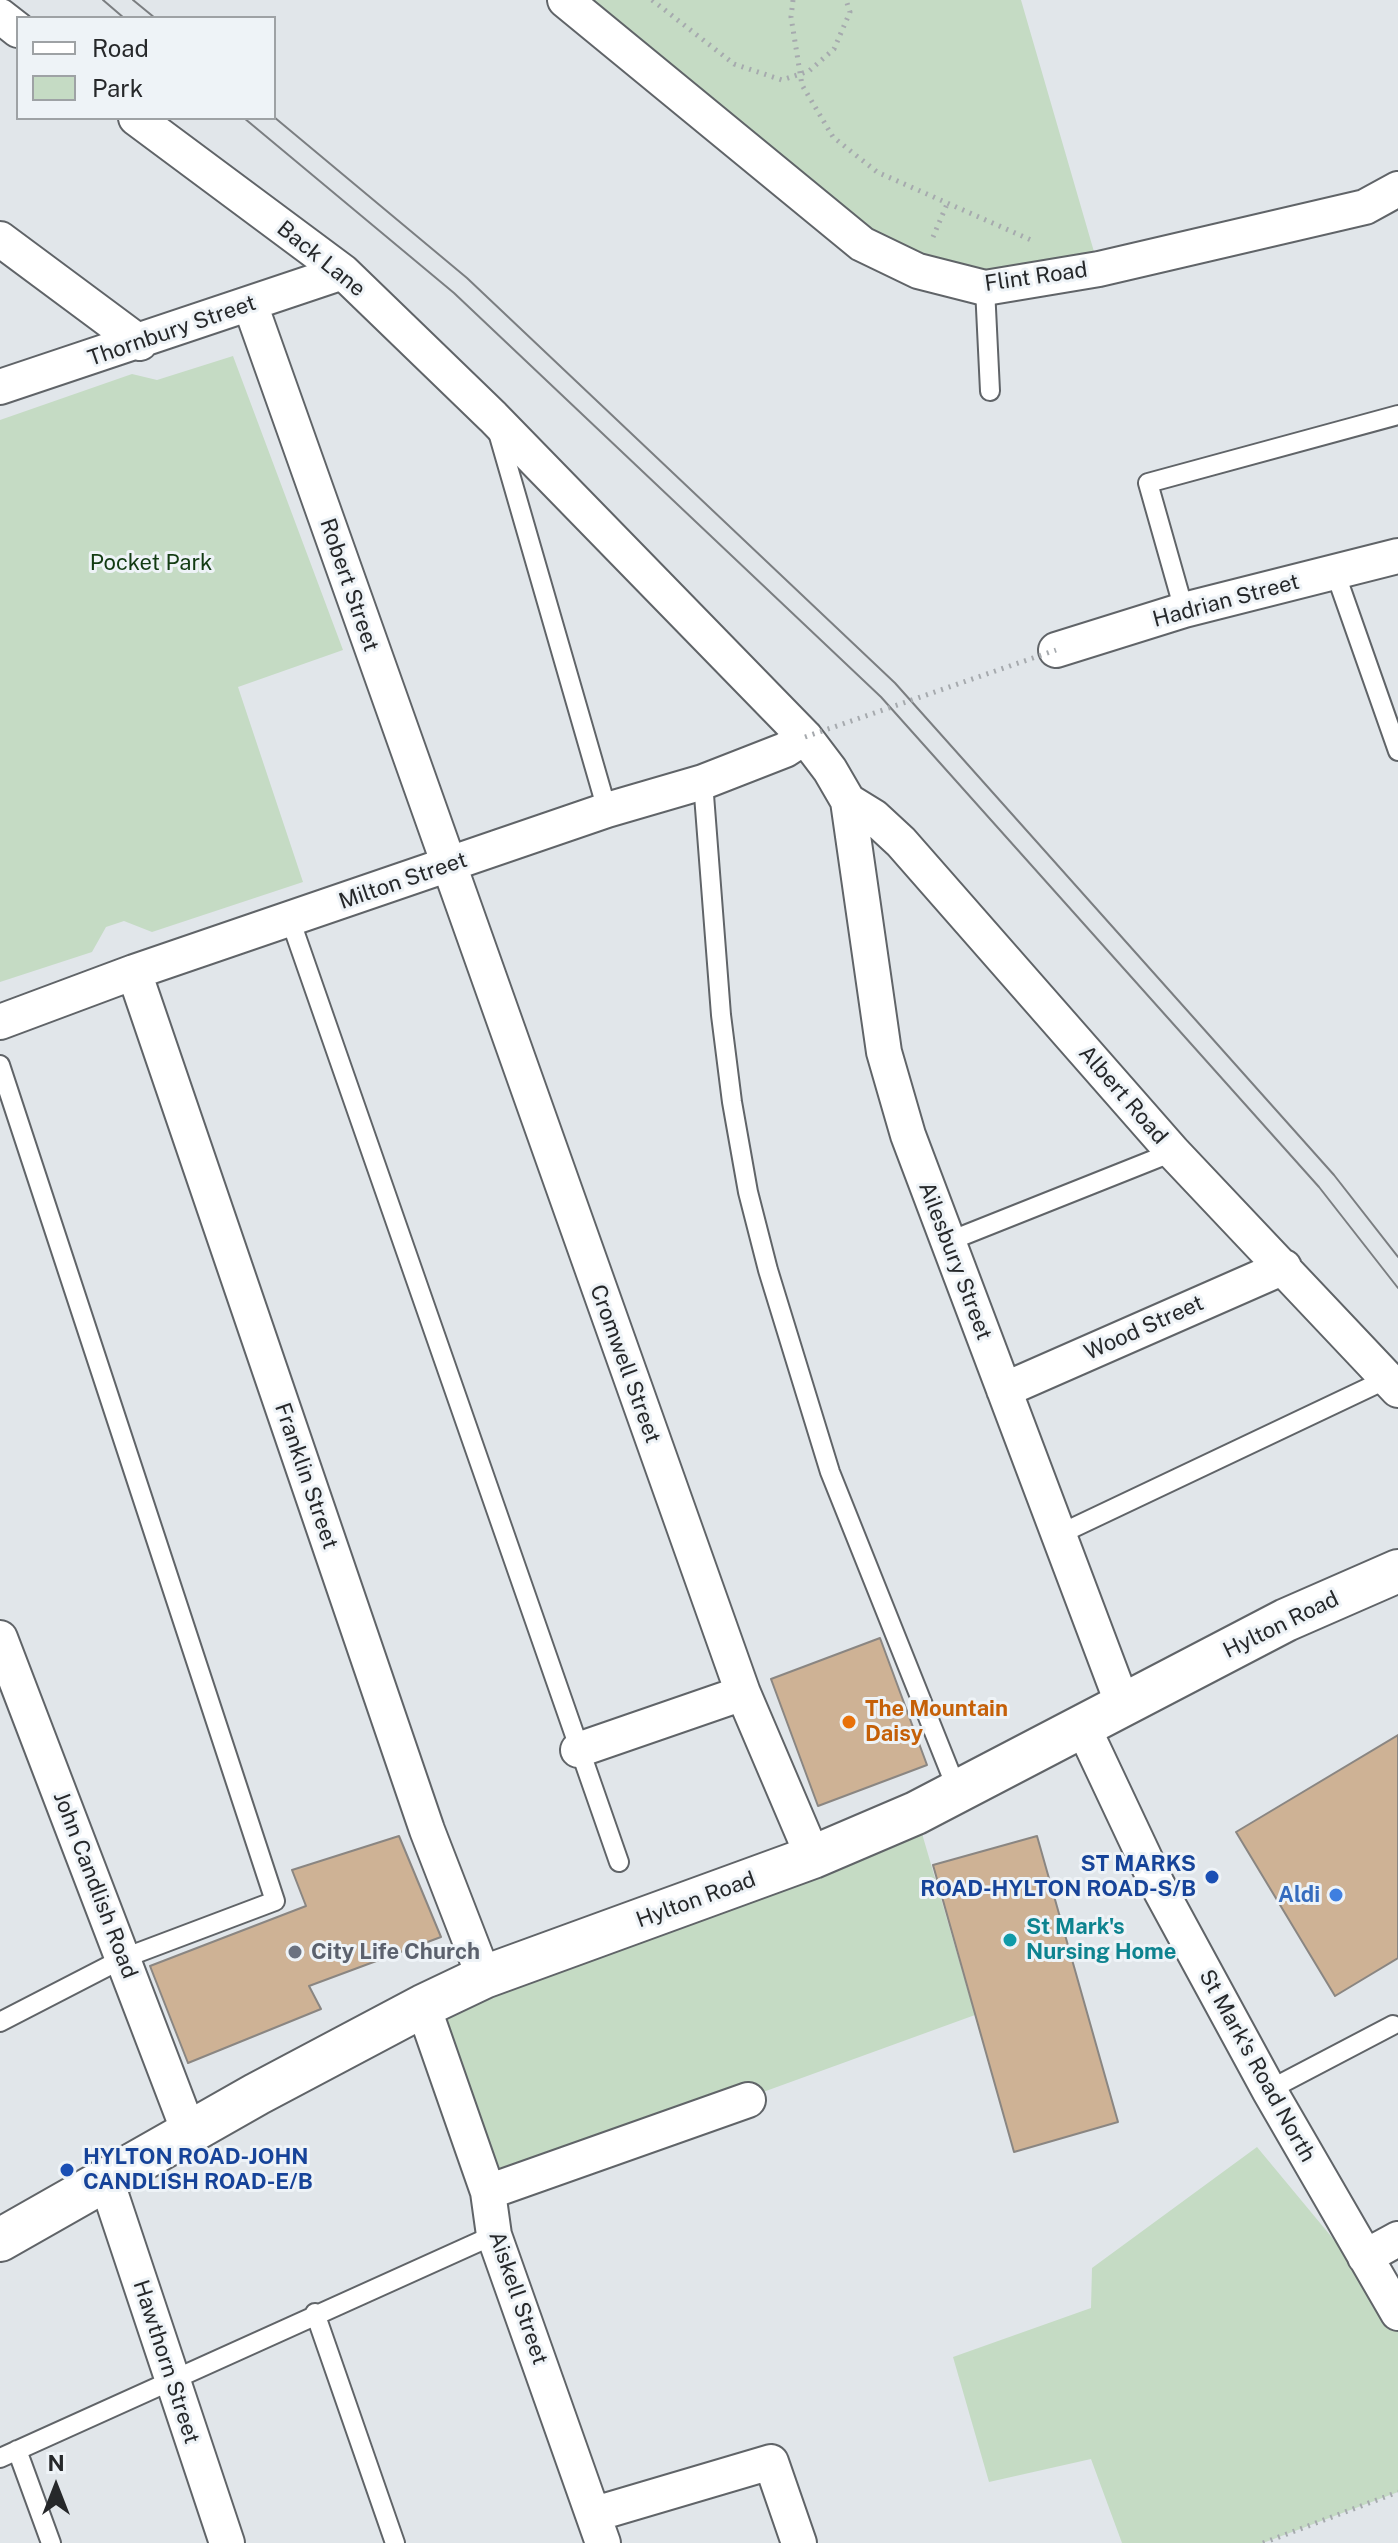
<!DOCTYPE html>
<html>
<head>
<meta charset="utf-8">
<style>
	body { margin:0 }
	#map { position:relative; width:1398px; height:2543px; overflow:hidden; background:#e1e6ea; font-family:"Public Sans",sans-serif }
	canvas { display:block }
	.legend { position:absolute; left:16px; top:16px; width:260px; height:104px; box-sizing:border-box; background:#eef3f7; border:2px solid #9ea2a5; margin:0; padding:10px 14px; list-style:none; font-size:24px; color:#26282a }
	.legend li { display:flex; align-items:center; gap:16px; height:40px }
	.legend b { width:40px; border:2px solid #9ea2a5 }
	.north { position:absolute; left:16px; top:2447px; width:80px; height:80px; -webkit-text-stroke:6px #eef3f7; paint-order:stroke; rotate:0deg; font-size:22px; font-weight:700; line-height:32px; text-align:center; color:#26282a }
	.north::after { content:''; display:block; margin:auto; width:28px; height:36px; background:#26282a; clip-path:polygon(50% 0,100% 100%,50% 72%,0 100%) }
</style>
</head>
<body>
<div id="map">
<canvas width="1398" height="2543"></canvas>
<ul class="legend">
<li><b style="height:10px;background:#fff"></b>Road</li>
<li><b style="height:22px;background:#c5dbc4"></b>Park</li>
</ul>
<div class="north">N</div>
</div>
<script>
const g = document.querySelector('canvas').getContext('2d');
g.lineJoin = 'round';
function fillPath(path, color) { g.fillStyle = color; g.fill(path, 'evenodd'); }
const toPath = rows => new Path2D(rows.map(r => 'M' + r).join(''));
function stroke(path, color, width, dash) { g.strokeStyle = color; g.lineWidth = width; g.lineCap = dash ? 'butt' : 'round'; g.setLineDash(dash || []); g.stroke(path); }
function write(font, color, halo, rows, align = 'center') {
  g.font = font + ' "Public Sans",sans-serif'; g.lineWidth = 6; g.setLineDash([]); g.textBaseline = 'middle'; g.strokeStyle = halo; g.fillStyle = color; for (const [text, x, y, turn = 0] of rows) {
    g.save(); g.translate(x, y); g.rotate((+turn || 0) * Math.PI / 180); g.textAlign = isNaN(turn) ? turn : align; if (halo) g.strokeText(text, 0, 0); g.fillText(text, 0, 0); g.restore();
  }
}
fillPath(toPath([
	[565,0,1021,0,1099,269,1053,275,918,271],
	[233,356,343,650,238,687,303,882,152,932,124,921,106,927,92,952,0,982,0,420,132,374,157,380],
	[916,1813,975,2015,488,2192,423,2006],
	[1257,2147,1398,2317,1398,2492,1263,2543,1122,2543,1091,2459,989,2482,953,2357,1091,2308,1092,2268]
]), '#c5dbc4');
const building = toPath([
	[880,1638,927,1765,818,1806,771,1679,880,1638],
	[1398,1735,1398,1958,1335,1996,1236,1832,1398,1735],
	[399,1836,441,1937,309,1986,321,2009,188,2063,150,1966,306,1906,292,1870,399,1836],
	[1037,1836,1118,2122,1014,2152,933,1865,1037,1836]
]);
fillPath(building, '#ceb295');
stroke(building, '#8a8682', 2);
const service = toPath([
	[985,288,990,391],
	[497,429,607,810],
	[1335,572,1398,751],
	[1184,610,1148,483,1398,415],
	[703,782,721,1015,732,1102,748,1192,768,1270,830,1472,958,1792],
	[290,919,619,1862],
	[0,1065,275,1901,124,1958,0,2022],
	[947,1242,1173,1152],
	[1060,1534,1389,1378],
	[1269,2090,1393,2025],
	[315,2313,395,2543],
	[17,2450,51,2543],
	[0,2458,494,2235]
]);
const minor = toPath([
	[565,0,862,244,918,271,985,288,1099,269,1365,207,1398,189],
	[0,16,18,30],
	[136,118,343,272,493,417,805,737,830,770,848,801,884,1052,908,1135,1123,1705],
	[0,239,140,343],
	[250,304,743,1693,813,1857],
	[0,387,343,272],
	[1056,650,1184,610,1398,556],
	[848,801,874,817,901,842,1173,1152,1398,1390],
	[134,972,427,1830,484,1977],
	[0,1022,134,972,607,810,703,782,785,750,805,737],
	[1004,1390,1284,1267],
	[0,1638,189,2132],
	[1083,1727,1157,1884,1269,2090,1398,2313],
	[578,1750,743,1693],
	[423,2006,488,2192,494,2235,603,2543],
	[106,2180,227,2543],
	[488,2192,748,2100],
	[1365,2257,1398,2239],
	[595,2514,771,2462,799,2543]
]);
const tertiary = toPath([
	[0,2240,257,2094,423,2006,484,1977,813,1857,916,1813,1286,1620,1398,1571]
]);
stroke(service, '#606468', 22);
stroke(minor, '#606468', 38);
stroke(tertiary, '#606468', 46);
stroke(toPath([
	[652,0,734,64,782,80,809,71,834,49,850,12,846,0],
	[793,0,791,17,802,85,833,137,877,172,1031,240],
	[933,237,947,204],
	[1263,2543,1398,2492]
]), '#a6aaae', 5, [2, 6]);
stroke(service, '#fff', 18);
stroke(minor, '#fff', 34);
stroke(tertiary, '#fff', 42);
stroke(toPath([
	[103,0,124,18],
	[133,0,155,18],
	[274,117,467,278,895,683,1334,1175,1398,1257],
	[244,118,454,293,881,697,1319,1187,1398,1288]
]), '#7b7e81', 2);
stroke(toPath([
	[805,737,1056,650]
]), '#a6aaae', 5, [2, 6]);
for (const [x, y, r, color] of [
	[849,1722,8,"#e8710a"],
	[1212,1877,8,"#1a4fb4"],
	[1336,1895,8,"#3f7fe0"],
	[1010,1940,8,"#0f9aa8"],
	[295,1952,8,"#6b7280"],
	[67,2170,8,"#1a4fb4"]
]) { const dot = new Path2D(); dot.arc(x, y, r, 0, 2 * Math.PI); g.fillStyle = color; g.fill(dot); stroke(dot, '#eef3f7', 3); }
write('22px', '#26282a', '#eef3f7', [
	["Back Lane",321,259,39],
	["Flint Road",1036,277,-8],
	["Thornbury Street",172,331,-19],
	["Robert Street",349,585,71],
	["Hadrian Street",1226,601,-15],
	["Milton Street",403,881,-19],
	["Albert Road",1123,1095,49],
	["Ailesbury Street",955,1261,69],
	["Wood Street",1144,1328,-24],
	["Cromwell Street",625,1364,70],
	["Franklin Street",306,1476,71],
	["Hylton Road",1281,1625,-26],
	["John Candlish Road",95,1885,69],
	["Hylton Road",696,1900,-20],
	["St Mark's Road North",1257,2066,61],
	["Aiskell Street",518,2298,71],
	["Hawthorn Street",166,2362,72]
]);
write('22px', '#123b12', '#eef3f7', [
	["Pocket Park",151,563]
]);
write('bold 22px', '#c56008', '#eef3f7', [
	["The Mountain",865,1709],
	["Daisy",865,1734]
], 'left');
write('bold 22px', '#164399', '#eef3f7', [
	["ST MARKS",1196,1864],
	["ROAD-HYLTON ROAD-S/B",1196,1889],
	["HYLTON ROAD-JOHN",83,2157,"left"],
	["CANDLISH ROAD-E/B",83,2182,"left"]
], 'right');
write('bold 22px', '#366cbe', '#eef3f7', [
	["Aldi",1320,1895]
], 'right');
write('bold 22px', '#0d838f', '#eef3f7', [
	["St Mark's",1026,1927],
	["Nursing Home",1026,1952]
], 'left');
write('bold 22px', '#5b616d', '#eef3f7', [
	["City Life Church",311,1952]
], 'left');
</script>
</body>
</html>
